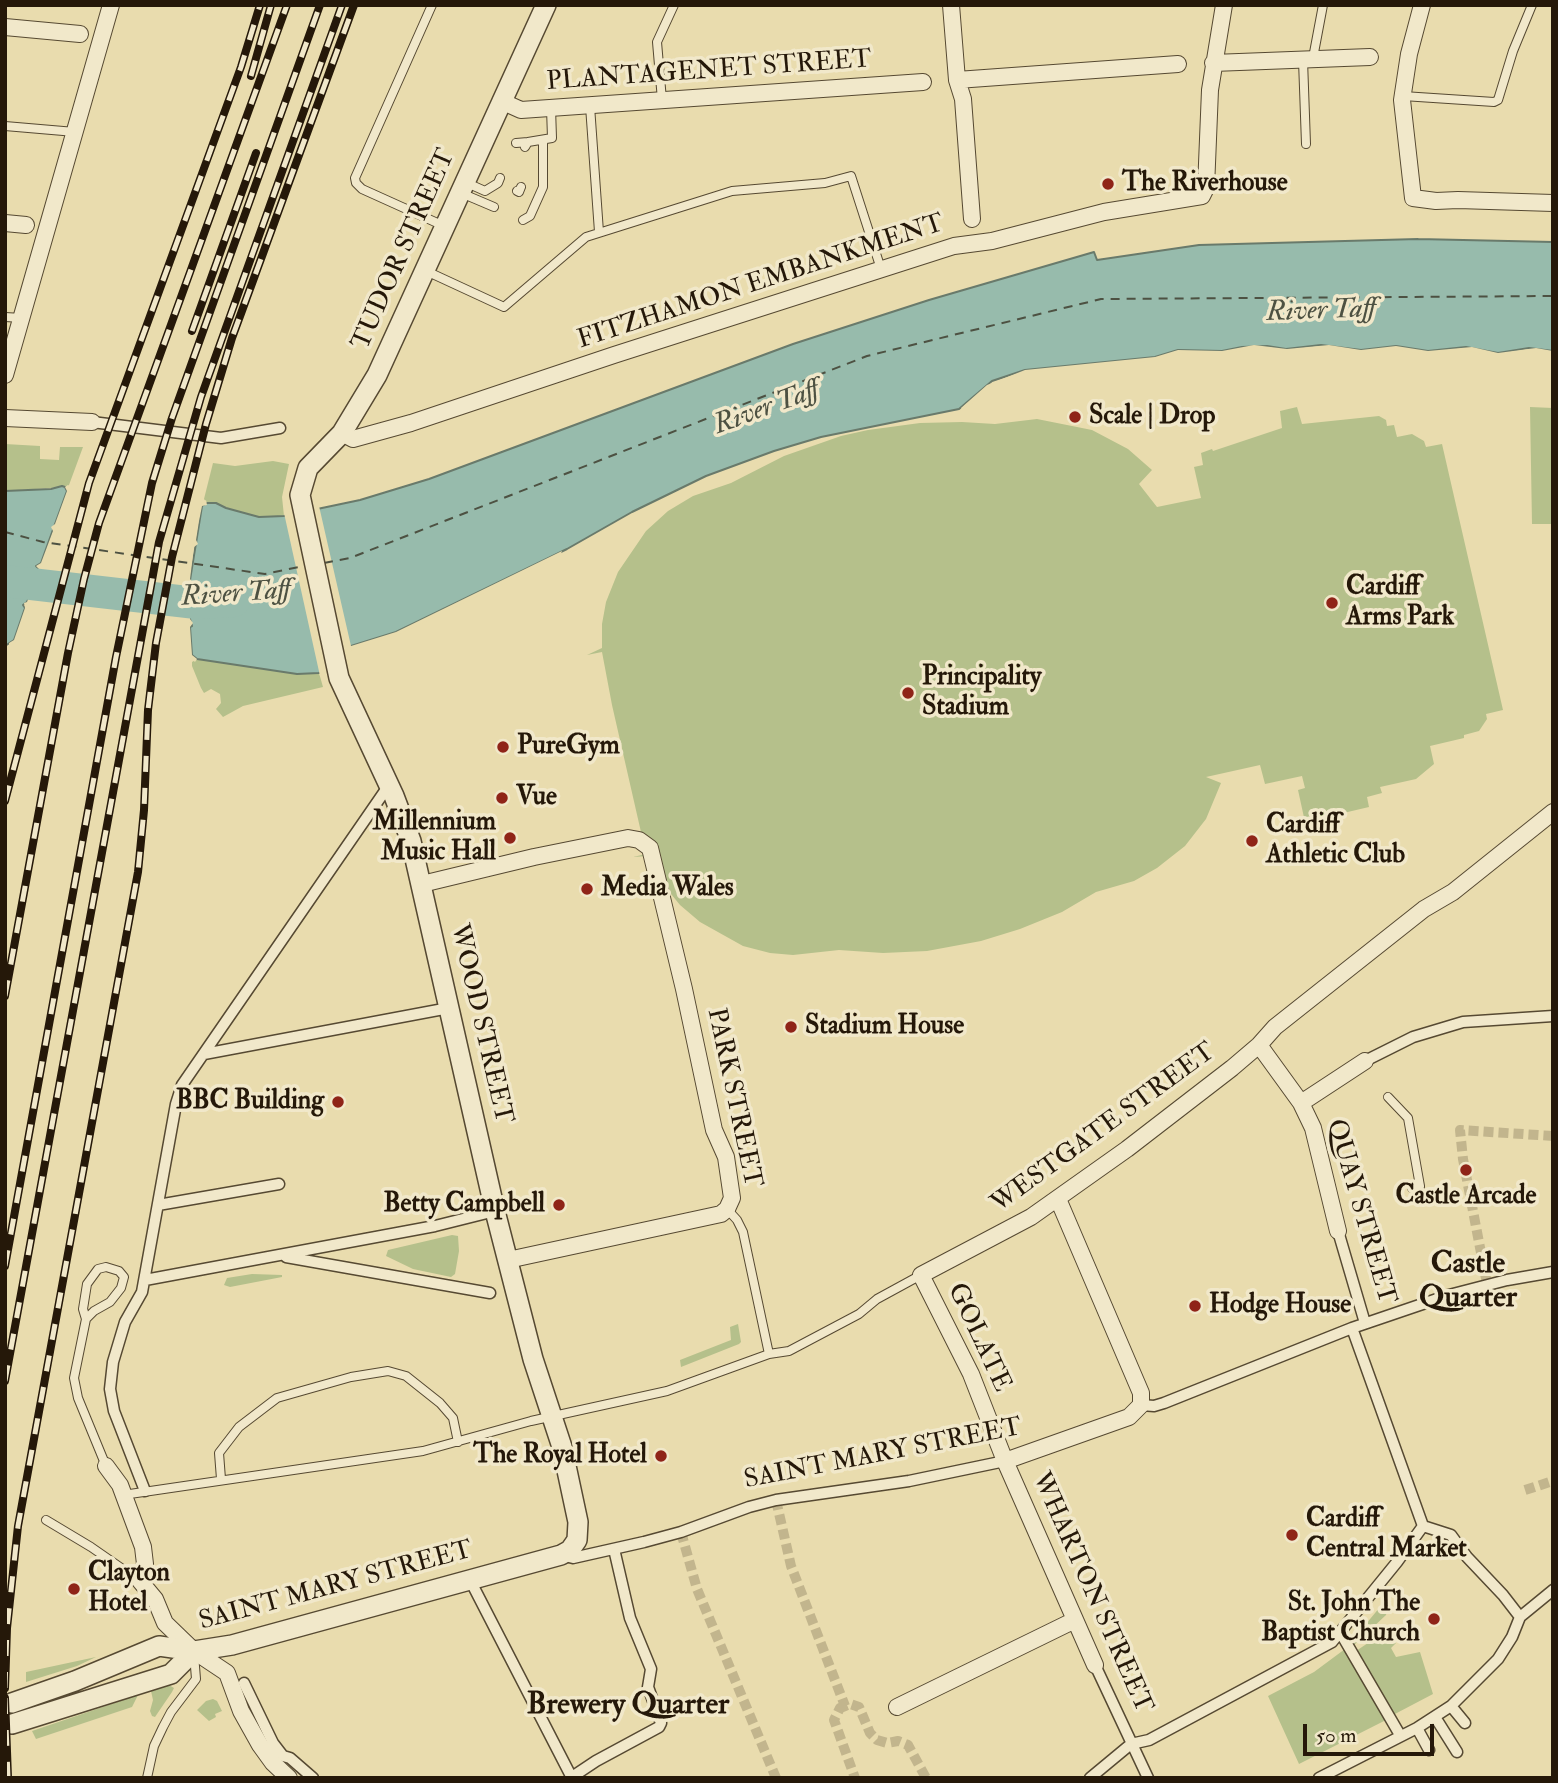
<!DOCTYPE html>
<html>
<head>
<meta charset="utf-8">
<style>
	body { margin:0 }
	#map { position:relative; width:1558px; height:1783px; overflow:hidden; background:#e9dcae; font-family:"IM FELL Double Pica",serif }
	canvas { display:block }
	.frame { position:absolute; inset:0; border:7px solid #251809; pointer-events:none }
	.scale { position:absolute; left:1303px; top:1724px; width:131px; height:32px; box-sizing:border-box; border:4px solid #251809; border-top:0; padding-left:9px; font-size:21px; line-height:24px; white-space:nowrap; color:#251809; -webkit-text-stroke:5px #f1e8ca; paint-order:stroke }
</style>
</head>
<body>
<div id="map">
<canvas width="1558" height="1783"></canvas>
<div class="frame"></div>
<div class="scale">50 m</div>
</div>
<script>
const g = document.querySelector('canvas').getContext('2d');
g.lineJoin = 'round';
function fillPath(path, color) { g.fillStyle = color; g.fill(path, 'evenodd'); }
const toPath = rows => new Path2D(rows.map(r => 'M' + r).join(''));
function stroke(path, color, width, dash) { g.strokeStyle = color; g.lineWidth = width; g.lineCap = dash ? 'butt' : 'round'; g.setLineDash(dash || []); g.stroke(path); }
function write(font, color, halo, rows, align = 'center') {
  g.font = font + ' "IM FELL Double Pica",serif'; g.lineWidth = 7; g.setLineDash([]); g.textBaseline = 'middle'; g.strokeStyle = halo; g.fillStyle = color; for (const [text, x, y, turn = 0] of rows) {
    g.save(); g.translate(x, y); g.rotate((+turn || 0) * Math.PI / 180); g.textAlign = isNaN(turn) ? turn : align; if (halo) g.strokeText(text, 0, 0); g.fillText(text, 0, 0); g.restore();
  }
}
fillPath(toPath([
	[1297,407,1302,424,1379,416,1386,420,1387,426,1394,425,1397,437,1412,434,1424,441,1426,447,1442,444,1503,710,1486,714,1487,719,1479,731,1464,735,1464,738,1430,746,1434,764,1416,779,1380,787,1382,793,1367,797,1369,807,1305,822,1298,790,1305,788,1302,776,1265,784,1260,765,1206,777,1221,783,1206,819,1185,846,1157,868,1134,881,1096,892,1062,912,1020,929,981,941,927,951,883,953,839,950,793,955,770,953,743,946,700,922,680,905,667,889,648,856,633,857,646,854,612,705,602,652,587,655,602,648,602,624,606,602,618,572,646,531,668,511,693,496,731,483,784,456,841,436,868,430,920,423,962,422,995,424,1037,419,1092,430,1128,449,1152,470,1139,484,1157,507,1201,498,1194,467,1203,465,1201,453,1212,449,1213,451,1282,428,1280,411],
	[1530,407,1553,408,1553,524,1532,524],
	[5,444,40,446,40,459,59,460,60,447,83,447,69,485,65,487,5,491],
	[273,461,289,464,282,497,284,516,259,517,226,508,216,503,207,503,204,499,213,463,235,466],
	[197,659,297,674,319,673,323,687,243,706,223,717,216,709,221,703,220,694,211,689,204,693,201,688,192,666,192,662],
	[452,1235,458,1236,459,1251,455,1274,451,1277,413,1269,386,1256,388,1250],
	[252,1274,282,1275,282,1277,230,1287,224,1285,227,1278],
	[738,1324,741,1342,739,1344,681,1367,680,1360,731,1340,730,1327],
	[1385,1601,1388,1606,1386,1615,1353,1646,1351,1642],
	[1386,1631,1390,1632,1396,1643,1391,1648,1396,1657,1420,1652,1433,1694,1393,1715,1356,1651],
	[1345,1649,1386,1720,1299,1764,1268,1696,1314,1672],
	[96,1657,77,1666,26,1682,26,1672],
	[169,1685,174,1688,172,1692,155,1717,152,1716,150,1711,153,1700,151,1691],
	[138,1695,132,1707,36,1739,32,1731],
	[213,1699,217,1701,222,1711,215,1714,216,1717,209,1721,197,1710,206,1701]
]), '#b5c08b');
const water = toPath([
	[1418,239,1553,242,1553,351,1529,348,1498,353,1466,347,1428,351,1396,346,1361,350,1321,345,1286,349,1267,346,1242,347,1222,351,1178,350,1155,357,1025,370,992,381,959,409,821,437,774,451,706,476,632,512,567,549,396,632,351,646,351,648,319,673,297,674,197,659,192,655,190,627,192,626,190,619,190,580,202,506,207,503,216,503,226,508,259,517,284,516,360,500,429,479,793,344,929,300,1094,252,1097,260,1199,245,1418,239],
	[62,486,65,487,67,491,55,524,41,563,36,566,39,569,27,602,23,605,25,608,14,640,5,646,5,491,51,489,62,486]
]);
fillPath(water, '#97bbac');
stroke(water, '#697a6b', 2);
fillPath(toPath([
	[1254,345,1287,349,1329,345,1361,350,1396,346,1428,351,1472,347,1498,353,1536,348,1553,351,1553,355,1530,352,1498,356,1466,351,1428,355,1396,349,1360,354,1322,348,1287,353,1255,349,1215,355,1185,353,1155,360,1026,373,994,385,963,411,961,408,987,385,1025,370,1155,357,1178,350,1222,351],
	[68,485,70,492,42,566,17,641,9,648,9,643,14,640,25,608,24,603,27,602,39,569,36,566,41,563,53,531,51,527,55,524,67,491,65,487],
	[206,500,207,505,202,506,199,521,196,540,198,544,194,547,190,579,194,584,190,587,190,619,193,623,190,627,192,655,197,659,195,662,189,656,186,627,190,623,186,619,187,586,189,583,187,580,199,505],
	[319,506,351,646,396,632,562,551,560,556,398,635,355,648,320,676,284,513]
]), '#e9dcae');
stroke(toPath([
	[5,581,196,603,234,601]
]), '#97bbac', 32);
stroke(toPath([
	[5,532,43,542,265,574,304,566],
	[324,563,350,558,867,356,1101,299,1553,296]
]), '#4d5142', 2, [9, 7]);
stroke(toPath([
	[1487,1284,1463,1159,1460,1130,1553,1136],
	[1525,1490,1553,1481],
	[776,1500,791,1566,845,1706,850,1704,859,1707,870,1733,877,1740,887,1743,898,1741,908,1745,926,1778],
	[681,1532,697,1589,776,1778],
	[845,1706,840,1708,834,1720,855,1778]
]), '#c2b58d', 10, [10, 5]);
const service = toPath([
	[432,5,355,178,356,183,362,189,444,226],
	[1313,58,1323,5],
	[1303,60,1306,144],
	[1403,96,1494,102,1498,100,1513,51,1532,5],
	[662,100,657,42,674,5],
	[590,106,599,232],
	[5,126,75,132],
	[516,143,528,142],
	[525,147,528,142,552,138,551,108],
	[467,183,485,191,498,183,500,178],
	[517,191,519,192,521,187],
	[461,193,494,207],
	[523,220,530,216,543,187,543,141],
	[424,270,504,307,586,237,732,191,825,183,851,176,881,269],
	[5,317,22,318],
	[1388,1097,1408,1118,1420,1186,1412,1188],
	[727,1209,737,1220,743,1232,769,1354],
	[86,1319,94,1311,110,1302,121,1288,124,1277,119,1271,106,1267,98,1269,87,1284,83,1309,86,1319,74,1378,78,1398,106,1466],
	[221,1479,219,1453,239,1427,277,1398,351,1377,388,1371,406,1376,440,1403,453,1418,458,1442],
	[123,1495,423,1451,531,1421,667,1391,769,1354,789,1351,859,1314,877,1299,921,1275],
	[46,1520,91,1547,140,1581],
	[147,1778,154,1746,163,1727,171,1712,196,1679,194,1654]
]);
const pedestrian = toPath([
	[92,422,221,438,280,428],
	[204,1054,449,1008],
	[1365,1061,1413,1037,1463,1022,1553,1016],
	[158,1205,279,1184],
	[1338,1231,1365,1323],
	[286,1257,490,1293],
	[145,1280,435,1226,495,1211],
	[1352,1328,1423,1526,1451,1535,1467,1557,1503,1595,1520,1617],
	[1141,1405,1154,1406,1164,1403,1352,1328,1449,1295,1507,1280,1553,1272],
	[145,1491,114,1411,110,1389,113,1362,125,1322,142,1292,176,1104,182,1085,389,785],
	[565,1556,573,1558,644,1542,681,1532,749,1507,776,1500,909,1481,1005,1461],
	[470,1580,572,1778],
	[1340,1632,1400,1735],
	[1095,1665,1148,1778],
	[244,1683,273,1743,283,1756,290,1758,313,1778],
	[1451,1706,1465,1723],
	[1435,1717,1457,1752],
	[1417,1728,1429,1750],
	[572,1777,596,1761,659,1727,661,1723,648,1687,651,1669,630,1618,614,1549],
	[1090,1778,1131,1744,1149,1740,1332,1642,1397,1562,1423,1526],
	[1319,1778,1417,1728,1451,1706,1498,1659,1512,1637,1520,1617,1553,1590]
]);
const minor = toPath([
	[951,5,957,80,963,99,972,219],
	[1422,5,1409,54,1402,100,1413,198,1436,201,1458,200,1553,203],
	[5,27,80,34],
	[1213,63,1370,57],
	[957,80,1178,64],
	[501,101,521,110,923,82],
	[5,223,26,225],
	[5,375,111,5],
	[5,418,92,422],
	[342,433,353,439,411,423,614,355,954,246,992,241,1104,212,1202,196,1206,188,1210,90,1224,5],
	[422,884,534,857,628,838,639,840,650,848,684,989,714,1130,726,1157,732,1198,727,1209,721,1214,508,1260],
	[1259,1045,1301,1103,1313,1128,1338,1231],
	[1301,1103,1365,1061],
	[1005,1461,1129,1417,1141,1405,1141,1393,1058,1199],
	[106,1466,120,1485,143,1547,145,1564,140,1581,155,1599,165,1623,194,1651,227,1673,241,1711,260,1745,273,1763,289,1778],
	[1095,1665,1005,1461,971,1374,921,1275,1031,1217,1127,1149,1232,1068,1259,1045,1275,1027,1424,909,1453,892,1553,812],
	[897,1707,1075,1620]
]);
const tertiary = toPath([
	[12,1703,75,1681,159,1646,194,1651,232,1645,561,1555,570,1550,577,1540,578,1522,562,1447,533,1359,495,1211,411,841,394,796,339,678,300,495,308,468,342,433,377,375,546,5],
	[12,1724,171,1674,194,1651]
]);
stroke(service, '#564932', 10);
stroke(pedestrian, '#564932', 13);
stroke(minor, '#564932', 18);
stroke(tertiary, '#564932', 22);
stroke(service, '#f1e8ca', 8);
stroke(pedestrian, '#f1e8ca', 10);
stroke(minor, '#f1e8ca', 16);
stroke(tertiary, '#f1e8ca', 19);
const rail = toPath([
	[251,76,271,5],
	[192,331,256,153],
	[5,801,89,483,241,67,260,5],
	[5,996,68,653,84,579,99,523,287,5],
	[5,1266,116,657,152,483,172,418,320,5],
	[5,1381,159,542,201,397,342,5],
	[5,1688,7,1628,18,1526,138,872,144,810,148,710,156,643,172,557,206,424,232,338,354,5],
	[5,1698,8,1778]
]);
stroke(rail, '#251809', 8);
stroke(rail, '#f1e8ca', 5, [16]);
for (const [x, y, r, color] of [
	[1108,184,7,"#8f2418"],
	[1075,417,7,"#8f2418"],
	[1332,603,7,"#8f2418"],
	[908,693,7,"#8f2418"],
	[503,747,7,"#8f2418"],
	[502,798,7,"#8f2418"],
	[510,838,7,"#8f2418"],
	[1252,841,7,"#8f2418"],
	[587,889,7,"#8f2418"],
	[791,1027,7,"#8f2418"],
	[338,1102,7,"#8f2418"],
	[1466,1170,7,"#8f2418"],
	[559,1205,7,"#8f2418"],
	[1195,1306,7,"#8f2418"],
	[661,1456,7,"#8f2418"],
	[1292,1535,7,"#8f2418"],
	[74,1589,7,"#8f2418"],
	[1434,1619,7,"#8f2418"]
]) { const dot = new Path2D(); dot.arc(x, y, r, 0, 2 * Math.PI); g.fillStyle = color; g.fill(dot); stroke(dot, '#f1e8ca', 2.5); }
write('26px', '#251809', '#f1e8ca', [
	["PLANTAGENET STREET",709,72,-4],
	["TUDOR STREET",405,250,-66],
	["FITZHAMON EMBANKMENT",761,283,-18],
	["WOOD STREET",480,1024,77],
	["PARK STREET",733,1098,78],
	["WESTGATE STREET",1104,1129,-36],
	["QUAY STREET",1360,1212,74],
	["GOLATE",978,1338,65],
	["SAINT MARY STREET",883,1455,-11],
	["SAINT MARY STREET",336,1587,-15],
	["WHARTON STREET",1091,1593,66]
]);
write('bold 26px', '#251809', '#f1e8ca', [
	["The Riverhouse",1122,184],
	["Scale | Drop",1089,417],
	["Cardiff",1346,588],
	["Arms Park",1346,618],
	["Principality",922,678],
	["Stadium",922,708],
	["PureGym",517,747],
	["Vue",516,798],
	["Millennium",496,823,"right"],
	["Music Hall",496,853,"right"],
	["Cardiff",1266,826],
	["Athletic Club",1266,856],
	["Media Wales",601,889],
	["Stadium House",805,1027],
	["BBC Building",324,1102,"right"],
	["Castle Arcade",1466,1197,"center"],
	["Betty Campbell",545,1205,"right"],
	["Hodge House",1209,1306],
	["The Royal Hotel",647,1456,"right"],
	["Cardiff",1306,1520],
	["Central Market",1306,1550],
	["Clayton",88,1574],
	["Hotel",88,1604],
	["St. John The",1420,1604,"right"],
	["Baptist Church",1420,1634,"right"]
], 'left');
write('italic 28px', '#4d5142', '#f1e8ca', [
	["River Taff",1321,312,-2],
	["River Taff",767,409,-20],
	["River Taff",236,595,-4]
]);
write('bold 30px', '#251809', '#f1e8ca', [
	["Castle",1468,1266],
	["Quarter",1468,1300],
	["Brewery Quarter",628,1707]
]);
</script>
</body>
</html>
